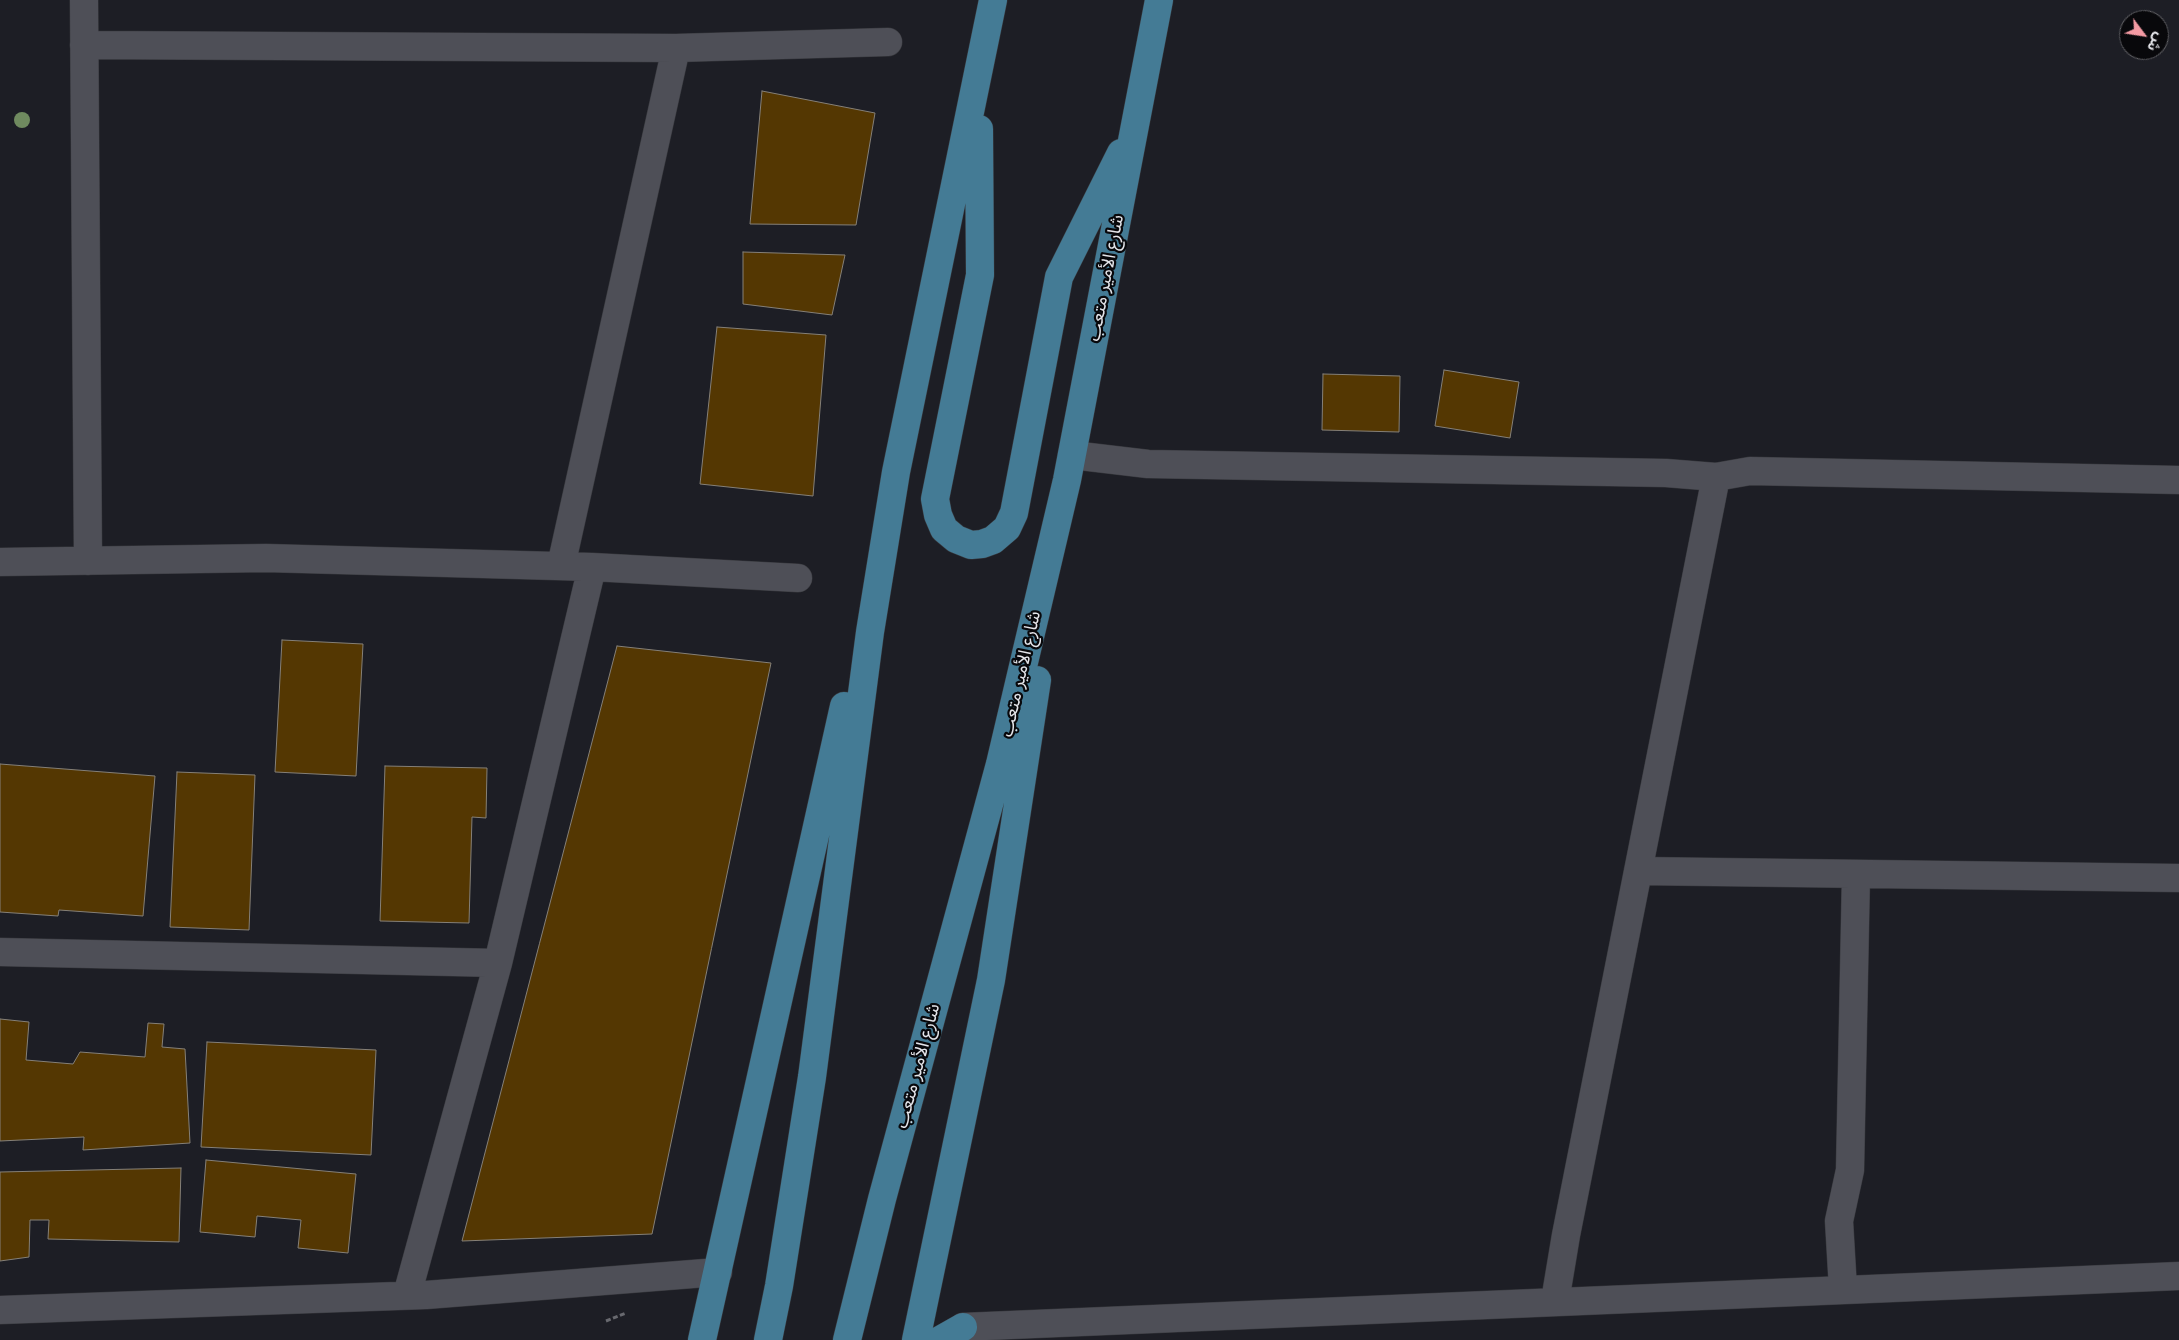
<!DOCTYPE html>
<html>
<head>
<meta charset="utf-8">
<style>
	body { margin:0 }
	#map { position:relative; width:2179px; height:1340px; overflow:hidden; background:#1d1e25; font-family:Arial,"Noto Sans Arabic",sans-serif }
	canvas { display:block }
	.north { position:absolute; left:2119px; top:10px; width:50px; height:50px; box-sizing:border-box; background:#08080b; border:1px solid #606064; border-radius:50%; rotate:121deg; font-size:14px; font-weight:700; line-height:20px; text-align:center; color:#e4e5ea }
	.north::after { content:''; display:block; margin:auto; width:18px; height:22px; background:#f49aa3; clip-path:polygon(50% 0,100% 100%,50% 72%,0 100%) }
</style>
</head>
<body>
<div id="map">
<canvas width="2179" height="1340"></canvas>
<div class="north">ش</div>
</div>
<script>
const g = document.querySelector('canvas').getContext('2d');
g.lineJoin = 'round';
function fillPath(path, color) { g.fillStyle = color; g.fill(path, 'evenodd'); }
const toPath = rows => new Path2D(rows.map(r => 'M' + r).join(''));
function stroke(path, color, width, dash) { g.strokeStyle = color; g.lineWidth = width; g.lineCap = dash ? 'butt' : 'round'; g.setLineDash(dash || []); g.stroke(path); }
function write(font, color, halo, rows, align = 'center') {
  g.font = font + ' Arial,"Noto Sans Arabic",sans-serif'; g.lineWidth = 4.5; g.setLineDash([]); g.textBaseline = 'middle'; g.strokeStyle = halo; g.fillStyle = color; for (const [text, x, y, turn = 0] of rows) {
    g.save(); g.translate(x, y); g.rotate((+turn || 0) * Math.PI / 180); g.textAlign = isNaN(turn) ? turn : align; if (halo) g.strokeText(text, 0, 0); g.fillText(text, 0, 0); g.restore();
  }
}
const building = toPath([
	[762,91,875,113,856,225,750,224,762,91],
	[743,252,845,255,832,315,743,304,743,252],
	[717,327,826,335,813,496,700,484,717,327],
	[1444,370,1519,382,1510,438,1435,426,1444,370],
	[1323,374,1400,376,1399,432,1322,430,1323,374],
	[282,640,363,644,356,776,275,772,282,640],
	[617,646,771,663,652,1234,462,1241,617,646],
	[0,764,155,776,143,916,59,910,58,916,0,912,0,764],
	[385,766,487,768,486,818,472,817,469,923,380,921,385,766],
	[177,772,255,775,249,930,170,927,177,772],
	[0,1019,29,1022,26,1060,73,1064,80,1052,145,1057,148,1023,164,1024,162,1047,185,1049,190,1143,83,1150,84,1137,0,1141,0,1019],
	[207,1042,376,1050,371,1155,201,1147,207,1042],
	[206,1160,356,1174,348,1253,298,1248,301,1220,257,1216,255,1237,200,1232,206,1160],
	[181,1168,179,1242,48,1239,49,1220,30,1220,29,1257,0,1261,0,1172,181,1168]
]);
fillPath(building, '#543702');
stroke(building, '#858078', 1);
const minor = toPath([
	[84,0,88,561],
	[84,45,676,48,888,42],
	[1072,455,1148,464,1666,473,1716,477,1566,1235,1555,1301],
	[1716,477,1750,471,2179,480],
	[0,562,266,558,592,567,798,578],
	[561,566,676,48],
	[1638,871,2179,878],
	[0,952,498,963],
	[1843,1289,1839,1221,1850,1170,1856,874],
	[407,1295,498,963,592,567],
	[0,1310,426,1295,718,1272],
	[963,1327,2179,1276]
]);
const major = toPath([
	[979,129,980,275,935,499,938,515,944,529,956,539,971,545,982,544,993,540,1007,528,1014,513,1059,277,1121,153],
	[702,1340,844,706],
	[768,1340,779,1286,812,1077,870,632,896,472,993,0],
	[847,1340,882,1199,1000,764,1067,480,1159,0],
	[916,1340,991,980,1037,680],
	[940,1340,963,1327]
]);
stroke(minor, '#38393e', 29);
stroke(major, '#38393e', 29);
stroke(toPath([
	[606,1321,626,1313]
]), '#68696f', 3, [5, 2.5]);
stroke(minor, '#4e4f57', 28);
stroke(major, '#447b95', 28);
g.fillStyle = '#6f8a5f';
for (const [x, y] of [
	[22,120]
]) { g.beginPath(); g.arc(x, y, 8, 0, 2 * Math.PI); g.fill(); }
write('18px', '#e4e5ea', '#08080b', [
	["شارع الأمير متعب",1106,278,-79],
	["شارع الأمير متعب",1021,674,-77],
	["شارع الأمير متعب",918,1066,-75]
]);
</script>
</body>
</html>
